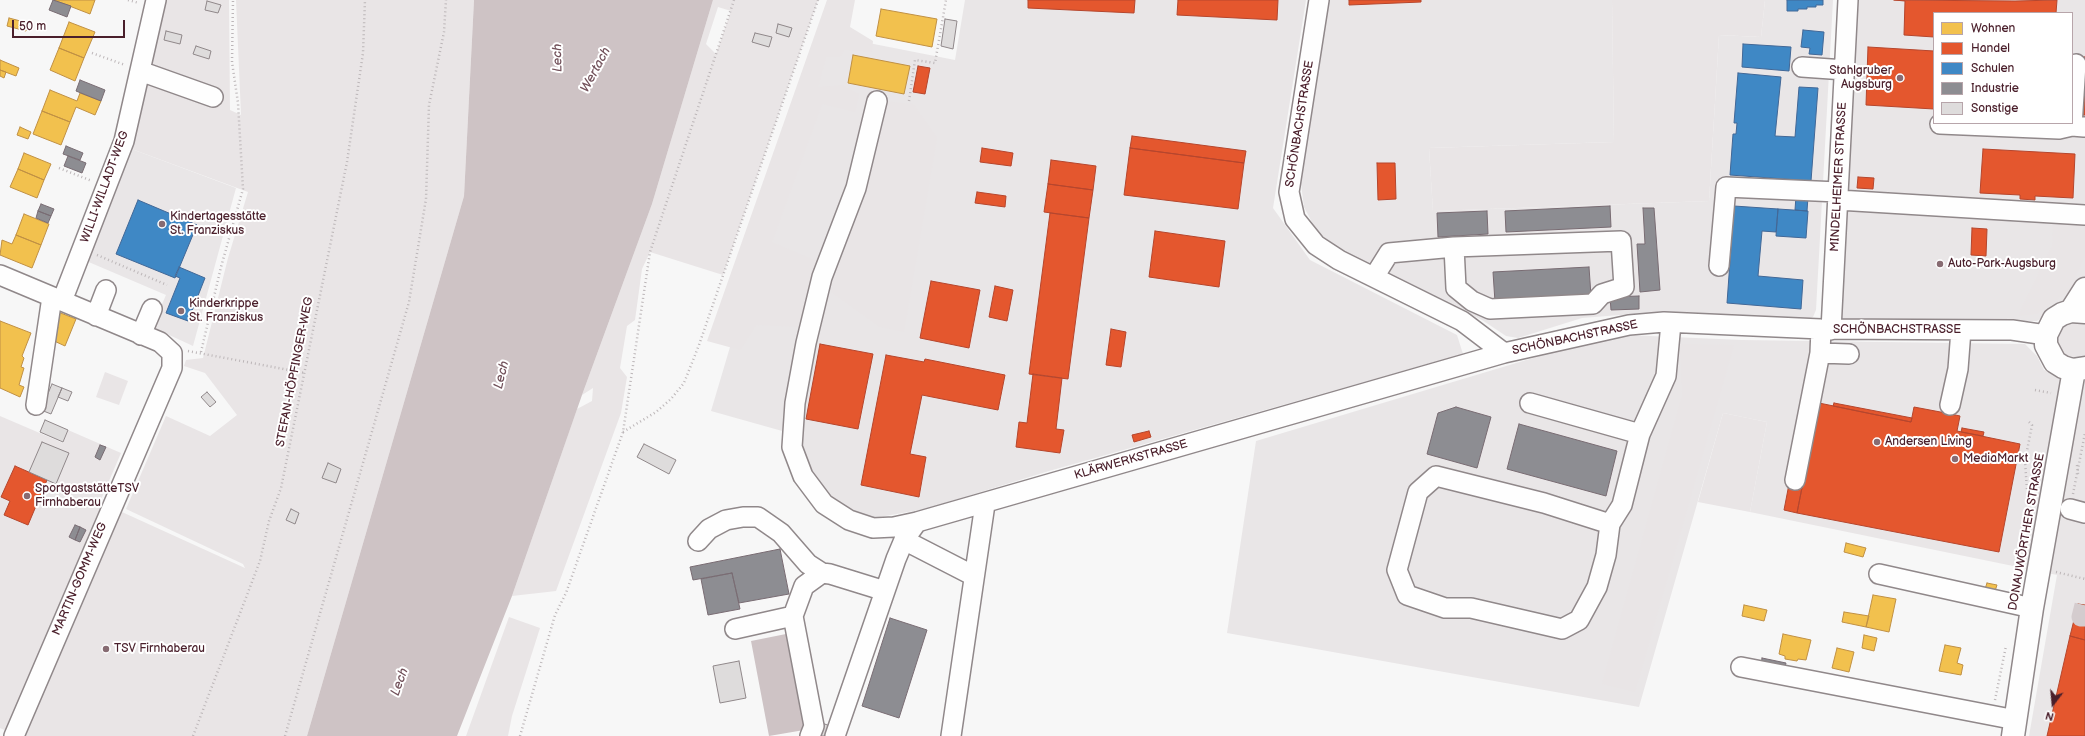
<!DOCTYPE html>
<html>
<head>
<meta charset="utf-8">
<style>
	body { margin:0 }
	#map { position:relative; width:2085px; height:736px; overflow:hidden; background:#f7f7f7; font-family:"Balsamiq Sans",sans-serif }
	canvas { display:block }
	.legend { position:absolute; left:1933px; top:12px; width:140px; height:112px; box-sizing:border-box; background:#fff; border:1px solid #b7a5aa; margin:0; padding:5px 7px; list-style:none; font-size:12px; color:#4a1f2b }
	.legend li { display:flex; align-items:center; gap:8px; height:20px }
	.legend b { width:20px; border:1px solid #b7a5aa }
	.north { position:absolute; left:2033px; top:684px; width:40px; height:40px; -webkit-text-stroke:3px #fff; paint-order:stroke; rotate:196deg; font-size:11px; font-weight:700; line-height:16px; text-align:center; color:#4a1f2b }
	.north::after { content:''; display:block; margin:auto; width:14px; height:18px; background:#4a1f2b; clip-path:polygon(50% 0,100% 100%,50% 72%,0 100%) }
	.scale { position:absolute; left:12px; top:20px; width:113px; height:18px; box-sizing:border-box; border:2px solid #4a1f2b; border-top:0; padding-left:5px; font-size:12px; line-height:14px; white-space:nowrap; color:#4a1f2b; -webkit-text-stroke:3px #fff; paint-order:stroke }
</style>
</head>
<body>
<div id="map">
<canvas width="2085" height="736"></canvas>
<ul class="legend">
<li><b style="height:11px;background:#f2c14e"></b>Wohnen</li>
<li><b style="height:11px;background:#e4572e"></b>Handel</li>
<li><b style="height:11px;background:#3f88c5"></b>Schulen</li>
<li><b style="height:11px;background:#8d8d92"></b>Industrie</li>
<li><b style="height:11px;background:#dedcdc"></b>Sonstige</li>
</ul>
<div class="north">N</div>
<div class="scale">50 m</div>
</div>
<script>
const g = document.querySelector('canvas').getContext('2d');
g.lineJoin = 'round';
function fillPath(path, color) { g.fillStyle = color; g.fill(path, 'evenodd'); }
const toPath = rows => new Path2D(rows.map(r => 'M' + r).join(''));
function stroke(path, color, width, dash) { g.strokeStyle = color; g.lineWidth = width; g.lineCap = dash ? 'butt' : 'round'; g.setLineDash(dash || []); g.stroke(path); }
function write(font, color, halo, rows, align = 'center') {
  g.font = font + ' "Balsamiq Sans",sans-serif'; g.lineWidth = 4; g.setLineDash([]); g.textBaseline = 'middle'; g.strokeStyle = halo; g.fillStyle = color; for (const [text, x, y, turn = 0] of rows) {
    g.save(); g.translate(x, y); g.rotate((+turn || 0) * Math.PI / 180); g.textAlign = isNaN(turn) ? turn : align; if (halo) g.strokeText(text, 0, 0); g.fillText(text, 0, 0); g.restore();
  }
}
fillPath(toPath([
	[965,0,1306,0,1273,208,1310,260,1457,335,1463,354,1049,471,925,509,868,519,825,496,804,464,800,436,711,411,823,34,955,60],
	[1327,0,1612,0,1614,142,1429,148,1433,211,1709,201,1719,35,1761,37,1765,0,1833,0,1816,310,1813,317,1804,320,1664,314,1620,315,1582,318,1518,338,1506,336,1482,320,1337,248,1316,230,1304,207,1301,184],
	[1848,0,2085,0,2085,280,2079,293,2037,321,1840,322],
	[1934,13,2072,13,2072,123,1934,123],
	[129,148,236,188,193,346,152,327,166,295,84,260],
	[1627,335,1742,340,2025,344,2037,356,2044,370,2085,381,2085,736,2029,736,2057,575,1750,512,1767,422,1723,413,1639,707,1227,633,1256,441,1603,337]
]), '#e9e6e7');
fillPath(toPath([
	[162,0,229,0,230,110,241,115,236,0,474,0,464,196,307,736,18,736,0,728,0,416,63,443,68,430,121,453,100,502,245,568,243,564,126,509,166,416,210,436,237,415,205,373,184,366,186,360,203,358,228,258,248,192,129,148],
	[713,0,818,0,723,275,650,252,642,269,635,320,627,326,620,368,627,377,621,413,556,591,512,596,577,409,592,401,593,388,582,395,652,204],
	[718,7,731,11,716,54,706,44],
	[827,0,855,0,850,27,873,41,872,52,844,50,840,57,826,57,818,87,842,85,859,94,855,112,822,104,772,242,819,262,799,327,756,325,740,350,707,341],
	[1612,0,1765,0,1761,37,1719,35,1709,201,1433,211,1429,148,1614,142],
	[884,101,913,104,937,138,904,332,880,327,830,291,858,208],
	[2053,222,2085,224,2085,255,2069,291,2036,314,2018,316,2052,246],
	[2066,321,2085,321,2085,359,2073,361,2057,350,2057,331],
	[1680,344,1734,345,1635,692,1602,684,1682,396],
	[105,372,128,381,119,405,96,397],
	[1723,413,1767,422,1750,512,1698,502],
	[509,617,540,628,512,716,508,736,466,736]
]), '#e9e5e6');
fillPath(toPath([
	[474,0,713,0,652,204,582,395,512,596,457,736,307,736,464,196],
	[791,633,810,729,769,736,751,641]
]), '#cec3c5');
const homes = toPath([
	[54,0,95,0,90,14,54,0],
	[881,9,937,19,932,47,876,36,881,9],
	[9,18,28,23,26,31,7,26,9,18],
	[69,22,95,32,84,58,59,48,69,22],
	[59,48,84,58,75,81,50,70,59,48],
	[853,55,910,66,904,94,848,83,853,55],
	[0,60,19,68,16,76,0,70,0,60],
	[0,70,6,72,4,78,0,76,0,70],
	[50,90,77,101,80,93,101,101,95,115,76,107,70,122,42,111,50,90],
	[42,111,70,122,61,145,33,134,42,111],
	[20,127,31,132,28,139,17,135,20,127],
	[24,153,51,164,44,180,18,169,24,153],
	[18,169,44,180,37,198,10,187,18,169],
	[24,214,49,224,41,245,16,235,24,214],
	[16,235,41,245,32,268,0,255,2,240,12,244,16,235],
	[58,312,76,319,65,346,52,340,58,327,53,325,58,312],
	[0,321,31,333,22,356,24,358,21,367,24,368,19,385,24,387,20,397,0,388,0,321],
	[1846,543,1866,548,1863,557,1844,552,1846,543],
	[1987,583,1997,585,1995,591,1985,589,1987,583],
	[1873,595,1896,599,1889,632,1866,627,1873,595],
	[1744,605,1767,610,1764,621,1742,616,1744,605],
	[1844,612,1869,616,1866,627,1842,622,1844,612],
	[1783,634,1811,640,1806,660,1798,659,1797,661,1785,659,1785,656,1779,654,1783,634],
	[1864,635,1877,638,1874,651,1862,648,1864,635],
	[1945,645,1961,648,1957,663,1963,665,1961,675,1939,671,1945,645],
	[1837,648,1854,652,1849,672,1832,668,1837,648]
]);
fillPath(homes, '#f2c14e');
stroke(homes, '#c09044', 1);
const shops = toPath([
	[1028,0,1135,0,1134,13,1028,8,1028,0],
	[1178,0,1278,0,1277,20,1177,15,1178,0],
	[1349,0,1421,0,1421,2,1349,5,1349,0],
	[1894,0,2015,1,2057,0,2056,13,1934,13,1934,37,1904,35,1905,1,1894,0],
	[1868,47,1934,51,1934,109,1866,105,1868,47],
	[2084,57,2085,57,2085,115,2080,115,2084,57],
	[918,66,930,68,925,94,913,92,918,66],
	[1132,136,1246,151,1244,163,1130,148,1132,136],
	[982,148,1013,153,1011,166,980,162,982,148],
	[1130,148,1244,163,1238,209,1124,195,1130,148],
	[1983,149,2075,154,2073,198,2035,196,2035,200,2020,199,2020,195,1980,193,1983,149],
	[1051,160,1096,166,1093,190,1048,184,1051,160],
	[1377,163,1395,163,1396,199,1378,200,1377,163],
	[1858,177,1874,178,1873,189,1857,188,1858,177],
	[1048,184,1093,190,1089,218,1044,212,1048,184],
	[977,192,1006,196,1005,207,975,203,977,192],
	[1050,213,1089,218,1068,379,1029,374,1050,213],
	[1972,228,1987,229,1986,256,1971,255,1972,228],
	[1155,231,1225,241,1219,287,1149,277,1155,231],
	[931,281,980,290,969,348,920,338,931,281],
	[995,286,1013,290,1007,321,989,317,995,286],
	[1111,329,1126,332,1121,367,1106,365,1111,329],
	[820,344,873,354,858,429,806,419,820,344],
	[886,355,924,362,925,359,1005,375,998,410,922,395,910,454,926,457,919,497,861,485,886,355],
	[1033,374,1062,378,1056,429,1064,430,1060,453,1016,447,1019,422,1027,423,1033,374],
	[1819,403,1911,422,1914,407,1951,414,1960,416,1957,431,2020,444,1999,552,1797,513,1819,403],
	[1834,403,1912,418,1911,422,1833,406,1834,403],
	[1962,428,1984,432,1983,436,1961,432,1962,428],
	[1149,431,1151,437,1134,442,1132,435,1149,431],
	[15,466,47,480,28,525,4,515,10,501,1,497,15,466],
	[1790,479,1803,482,1797,513,1784,510,1790,479],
	[2078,604,2085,605,2085,640,2070,636,2078,604],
	[2070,636,2085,640,2085,736,2047,736,2070,636]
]);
fillPath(shops, '#e4572e');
stroke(shops, '#b6462d', 1);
const schools = toPath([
	[1787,0,1823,0,1823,5,1816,5,1816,7,1807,7,1807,9,1798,9,1798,11,1787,11,1787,0],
	[1803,30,1824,32,1822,55,1809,54,1810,48,1801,47,1803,30],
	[1743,44,1791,47,1789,71,1742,67,1743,44],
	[1738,73,1781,77,1775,136,1795,137,1799,87,1818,88,1811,181,1730,175,1733,134,1736,134,1737,123,1734,123,1738,73],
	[1796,196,1808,197,1807,211,1795,210,1796,196],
	[138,200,197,225,175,278,116,254,138,200],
	[1734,206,1778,209,1776,232,1762,231,1758,276,1803,280,1801,309,1727,303,1734,206],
	[1778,209,1808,211,1806,238,1776,236,1778,209],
	[179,267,205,278,188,321,166,313,180,278,175,276,179,267]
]);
fillPath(schools, '#3f88c5');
stroke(schools, '#426897', 1);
const industry = toPath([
	[53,0,71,6,67,17,49,10,53,0],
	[80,80,105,90,101,101,76,91,80,80],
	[66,146,83,153,80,160,63,154,66,146],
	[68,156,86,163,82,173,64,166,68,156],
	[41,204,54,209,51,216,38,211,41,204],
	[1610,206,1611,227,1506,232,1505,211,1610,206],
	[1643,208,1654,208,1660,290,1640,292,1637,244,1645,244,1643,208],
	[38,211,51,216,48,223,36,218,38,211],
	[1487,211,1488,234,1438,237,1437,213,1487,211],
	[1589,267,1591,296,1495,302,1493,272,1589,267],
	[1639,296,1639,309,1611,310,1610,297,1639,296],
	[1456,407,1491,417,1477,468,1427,454,1438,413,1456,407],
	[1519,424,1617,451,1606,496,1507,469,1519,424],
	[100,445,106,447,100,460,95,457,100,445],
	[75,525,80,527,75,540,69,537,75,525],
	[80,527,86,530,80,542,75,540,80,527],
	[780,549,789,594,739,603,732,573,693,580,690,567,780,549],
	[732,573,740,609,708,615,701,579,732,573],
	[890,618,927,630,899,718,862,706,890,618],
	[1762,658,1786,663,1784,671,1761,667,1762,658]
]);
fillPath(industry, '#8d8d92');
stroke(industry, '#796c73', 1);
const building = toPath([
	[207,1,221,5,218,13,205,10,207,1],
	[945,19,957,21,953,49,941,46,945,19],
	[778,24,792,28,789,37,776,33,778,24],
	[166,31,182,35,180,44,164,40,166,31],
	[755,33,772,37,769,47,752,42,755,33],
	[196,46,211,51,209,59,193,54,196,46],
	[52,384,62,388,51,414,41,410,52,384],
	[62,388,72,392,68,401,58,397,62,388],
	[207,392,216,402,210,407,201,397,207,392],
	[45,420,68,430,63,442,40,432,45,420],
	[42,442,69,453,56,484,29,472,42,442],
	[644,444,676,460,669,474,637,457,644,444],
	[328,463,341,469,336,483,322,478,328,463],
	[291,509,299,513,295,524,286,520,291,509],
	[739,661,746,698,720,703,713,666,739,661],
	[822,723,830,726,826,736,817,736,822,723]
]);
fillPath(building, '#dedcdc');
stroke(building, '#90888a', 1);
stroke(toPath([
	[2084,605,2081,617,2085,617]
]), '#d4ccce', 19, [19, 10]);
const minor = toPath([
	[1319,0,1289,192,1295,219,1316,245,1339,260,1462,321,1504,353],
	[2076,64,2072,126,2084,127],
	[1802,67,1845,70],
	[140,71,213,97],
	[877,101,856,188,822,277,806,343,795,403,792,447,803,476,824,504,849,520,873,528,894,527,917,522,1504,353,1629,325,1664,322,1821,329,2012,330,2046,335],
	[1940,124,2059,129,2072,126],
	[1838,200,2085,215],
	[1719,266,1726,187,1838,192],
	[0,275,160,342,172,353,172,368,14,736],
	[1374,277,1389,253,1454,247,1621,241,1624,287,1602,294,1593,304,1490,309,1472,301,1456,288,1454,247],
	[62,301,124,141,156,0],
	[96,316,106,290],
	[1831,330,1848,0],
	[141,335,152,309],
	[1820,353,1849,354],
	[1530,403,1640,434,1666,376,1671,323],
	[36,405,52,297],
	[1950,405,1958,369,1961,330],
	[1795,480,1820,353,1821,329],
	[2070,509,2085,513],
	[1610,524,1544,503,1436,476,1418,492,1397,570,1407,595,1445,608,1471,608,1562,629,1579,620,1597,587,1606,555,1610,524,1622,505,1640,434],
	[904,540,974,576],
	[698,541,709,529,726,520,743,517,758,517,781,533,808,564,822,573,830,574,885,591],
	[1879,574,2032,608],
	[793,616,814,726,810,736],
	[735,629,793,616,804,586,822,573],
	[1741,667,2016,720],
	[835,736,896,559,904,540,917,522],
	[951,736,985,504]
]);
const major = toPath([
	[2071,311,2085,289],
	[2085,312,2071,311,2062,314,2054,319,2046,335,2046,345,2055,362,2063,367,2072,370,2085,368],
	[2013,736,2032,608,2074,370]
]);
stroke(minor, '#90888a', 22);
stroke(major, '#90888a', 25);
stroke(toPath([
	[128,0,139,3],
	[92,53,125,65],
	[909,101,915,60,935,63,946,0],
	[59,168,92,181],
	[97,255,167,285],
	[188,351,305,373],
	[201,352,221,267,243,189,238,103,232,62,233,0],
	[2035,390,2051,393],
	[2029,422,2032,425,2025,461,2027,490,2032,502],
	[623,432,656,412,671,399,684,383,699,345,818,0],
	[2077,465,2078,474],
	[2073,494,2085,433],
	[2056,572,2085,579],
	[1995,700,2006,646],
	[193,736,260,561,269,521,281,488,347,162,363,53,365,0],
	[285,736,409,302,426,199,429,105,444,32,446,0],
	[520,736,555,615,566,593,623,432,650,252,734,0]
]), '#bcb6b8', 2.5, [1, 3]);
stroke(minor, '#fefefe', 19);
stroke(major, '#fefefe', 22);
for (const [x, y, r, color] of [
	[1900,78,4,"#876b72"],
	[162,224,4,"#876b72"],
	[1940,264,4,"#876b72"],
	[181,311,4,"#876b72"],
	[1877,442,4,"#876b72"],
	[1955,459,4,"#876b72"],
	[27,496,4,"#876b72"],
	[106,649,4,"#876b72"]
]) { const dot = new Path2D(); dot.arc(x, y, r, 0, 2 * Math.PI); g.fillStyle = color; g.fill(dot); stroke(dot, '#fff', 1.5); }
write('12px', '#4a1f2b', '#fff', [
	["Stahlgruber",1892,71,"right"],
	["Augsburg",1892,85,"right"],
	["Kindertagesstätte",170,217],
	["St. Franziskus",170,231],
	["Auto-Park-Augsburg",1948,264],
	["Kinderkrippe",189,304],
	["St. Franziskus",189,318],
	["Andersen Living",1885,442],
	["MediaMarkt",1963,459],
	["SportgaststätteTSV",35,489],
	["Firnhaberau",35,503],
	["TSV Firnhaberau",114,649]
], 'left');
write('12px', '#4a1f2b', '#fff', [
	["SCHÖNBACHSTRASSE",1300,124,-81],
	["MINDELHEIMER STRASSE",1839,177,-87],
	["WILLI-WILLADT-WEG",105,187,-70],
	["SCHÖNBACHSTRASSE",1897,330],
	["SCHÖNBACHSTRASSE",1575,338,-12],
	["STEFAN-HÖPFINGER-WEG",295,372,-79],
	["KLÄRWERKSTRASSE",1131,460,-16],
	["DONAUWÖRTHER STRASSE",2027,532,-80],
	["MARTIN-GOMM-WEG",80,579,-67]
]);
write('italic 13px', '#72515a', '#fff', [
	["Lech",558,58,-91],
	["Wertach",596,70,-62],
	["Lech",502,375,-76],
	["Lech",400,682,-70]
]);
</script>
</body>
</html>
